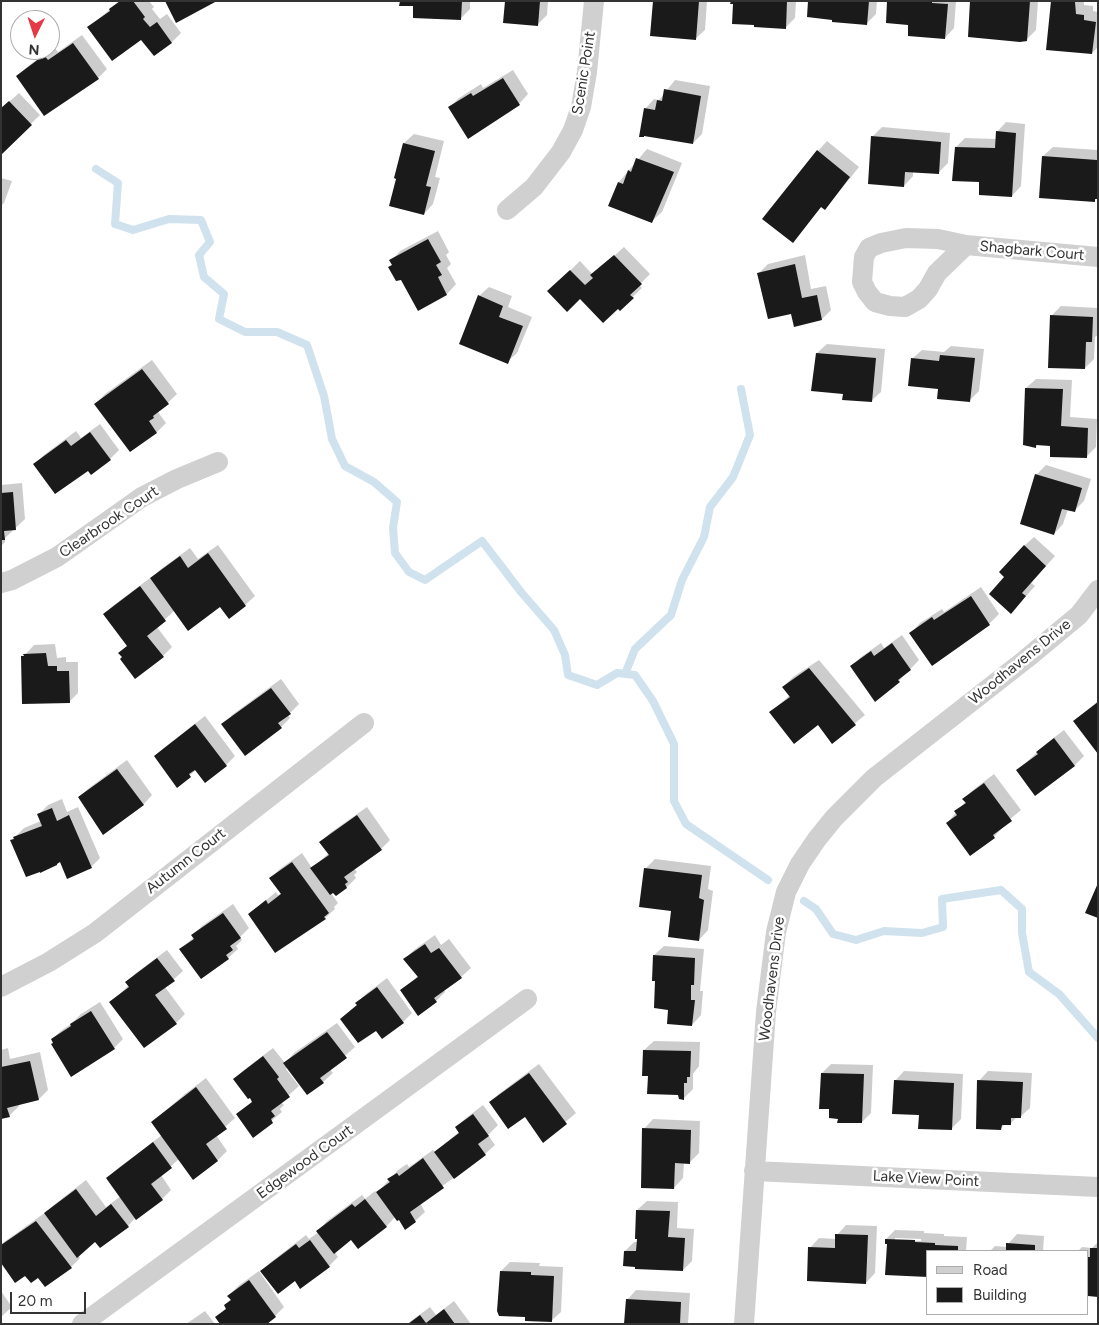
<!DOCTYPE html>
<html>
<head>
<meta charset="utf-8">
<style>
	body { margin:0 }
	#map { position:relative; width:1099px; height:1325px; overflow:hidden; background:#fff; font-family:Figtree,sans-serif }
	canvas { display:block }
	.frame { position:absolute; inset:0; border:2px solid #333; pointer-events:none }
	.legend { position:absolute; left:926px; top:1250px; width:162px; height:65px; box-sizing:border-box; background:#fff; border:1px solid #adadad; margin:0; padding:6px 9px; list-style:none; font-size:15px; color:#333 }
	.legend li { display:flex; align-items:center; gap:10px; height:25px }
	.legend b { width:25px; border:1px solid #adadad }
	.north { position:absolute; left:10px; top:10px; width:50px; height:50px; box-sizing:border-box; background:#fff; border:1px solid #adadad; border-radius:50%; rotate:184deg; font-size:14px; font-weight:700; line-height:20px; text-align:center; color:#333 }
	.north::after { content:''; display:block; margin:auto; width:18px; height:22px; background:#e63946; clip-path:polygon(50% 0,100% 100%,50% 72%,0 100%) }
	.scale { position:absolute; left:10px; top:1292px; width:76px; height:22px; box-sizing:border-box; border:2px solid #333; border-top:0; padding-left:6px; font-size:15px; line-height:18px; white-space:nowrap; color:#333; -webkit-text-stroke:4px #fff; paint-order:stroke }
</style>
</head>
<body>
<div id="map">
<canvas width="1099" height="1325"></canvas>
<div class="frame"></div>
<ul class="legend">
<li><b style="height:6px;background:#d0d0d0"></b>Road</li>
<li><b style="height:14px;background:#1a1a1a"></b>Building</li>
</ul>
<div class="north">N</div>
<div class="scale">20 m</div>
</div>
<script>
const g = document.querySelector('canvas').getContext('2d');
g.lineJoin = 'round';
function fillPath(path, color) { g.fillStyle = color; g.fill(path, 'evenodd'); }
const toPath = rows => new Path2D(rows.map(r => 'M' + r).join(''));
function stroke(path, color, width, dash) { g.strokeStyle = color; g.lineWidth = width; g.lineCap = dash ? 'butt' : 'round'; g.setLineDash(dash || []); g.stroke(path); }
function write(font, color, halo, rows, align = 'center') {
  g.font = font + ' Figtree,sans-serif'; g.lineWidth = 5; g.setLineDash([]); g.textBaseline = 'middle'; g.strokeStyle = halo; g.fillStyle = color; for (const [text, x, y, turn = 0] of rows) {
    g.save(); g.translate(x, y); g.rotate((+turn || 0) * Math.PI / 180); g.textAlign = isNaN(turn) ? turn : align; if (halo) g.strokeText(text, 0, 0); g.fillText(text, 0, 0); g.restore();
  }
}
fillPath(toPath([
	[120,1,149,1,154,7,152,9,160,19,167,14,181,33,172,42,155,54,141,38,89,27],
	[401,1,470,1,470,9,460,19],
	[506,1,548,1,547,15,538,24],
	[654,1,707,1,705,30,695,39],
	[733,1,796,1,795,18,786,27,733,22],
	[810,1,877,1,876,14,867,23],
	[889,1,956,1,954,28,945,38,910,24],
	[972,1,1038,1,1036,30,1026,40],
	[1052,1,1084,1,1084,5,1093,6,1093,11,1098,12,1098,47,1092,53],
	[82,35,107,69,98,78,17,76,27,67,54,47,58,52],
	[513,70,528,94,519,104,450,107,459,98,481,84,483,88],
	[675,80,710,86,702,134,693,143,645,109,654,99,659,100],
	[19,93,40,115,1,153,1,109],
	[1006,122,1025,124,1021,186,1012,196,981,181,956,147,965,138,997,139,997,132],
	[882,127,950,133,948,163,938,173,913,171,913,176,904,186,872,137],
	[414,134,444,141,435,177,440,178,433,204,424,214,398,178,396,177,404,143],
	[827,141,859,167,834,198,824,208,822,206,792,241,818,151],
	[1053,147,1098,150,1098,197,1094,201,1043,156],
	[647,149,682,163,662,212,652,221,619,182],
	[1,178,12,181,4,203,1,206],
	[438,231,449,252,446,255,451,264,447,268,456,284,447,294,419,309,402,278,390,267,393,264,391,261,400,251],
	[624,247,650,274,639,285,642,288,620,309,580,297,549,291,580,261,593,275],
	[805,255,811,289,826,286,831,310,822,319,792,313,759,273,768,264],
	[489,287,512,296,508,307,532,317,517,353,507,362,479,296],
	[1061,306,1098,308,1098,335,1095,337,1094,359,1085,368,1051,316],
	[827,344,885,349,881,392,871,401,845,393,817,353],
	[951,346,984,349,979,391,970,400,940,388,912,359,922,350,944,352],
	[152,360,177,394,158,412,166,423,157,432,130,450,95,404,105,394],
	[1036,379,1072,380,1070,417,1097,419,1096,447,1086,457,1052,445,1038,444,1036,447,1024,444,1026,388],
	[100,424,119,450,110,459,88,469,35,464,44,455,76,431,81,438],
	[1046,465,1091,479,1084,501,1074,511,1068,509,1063,524,1054,534,1036,475],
	[22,483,25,519,5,538,5,542,1,546,1,485],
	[1034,537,1055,556,1031,583,1035,586,1020,603,1006,577,1024,546],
	[218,545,255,596,245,605,229,617,221,606,175,610,157,627,172,647,163,656,123,657,120,653,128,645,105,614,114,605,150,578,151,579,161,569,190,548,198,559],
	[981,587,999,614,989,624,911,633,920,623,942,609,944,612],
	[902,635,919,660,899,681,851,667,861,657,881,643,884,648],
	[55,644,57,658,66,657,66,662,78,662,78,693,69,702,23,657,34,645],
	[819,660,865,715,832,742,818,724,771,712,790,695,783,687,793,677],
	[281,679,299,704,288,715,290,718,281,727,223,725,232,715],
	[1098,701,1098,752,1074,721],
	[205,716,235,756,226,765,196,770,177,786,155,756,165,747],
	[1064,730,1084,756,1074,766,1018,770,1047,743],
	[127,760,152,795,143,805,79,797,89,788],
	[994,774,1021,810,1002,826,1003,827,994,837,947,823,966,801,964,799,973,790],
	[62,799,67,812,78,807,100,858,91,867,60,860,11,841,24,828,41,821,38,815,48,805],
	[367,807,390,840,381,849,354,868,357,872,354,875,356,878,347,887,331,893,338,903,334,907,335,909,325,918,276,951,249,914,276,892,278,895,282,893,271,878,280,869,302,853,312,868,329,853,321,842,330,833],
	[655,859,711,866,708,889,713,891,708,930,699,940,673,910,645,869],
	[233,904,249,928,240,937,242,940,236,946,238,949,228,958,181,949,194,937,193,935,202,926],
	[435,935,441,945,449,939,471,968,461,977,444,990,445,992,436,1001,402,990,418,976,405,959,414,950],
	[664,946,704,949,700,991,703,991,701,1015,692,1025,657,980,654,955],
	[167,950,183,971,165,987,185,1014,176,1023,111,1002,129,985,127,982,136,973],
	[387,978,412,1013,403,1022,376,1029,341,1019,358,1004,357,1003,366,994],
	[100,1002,123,1039,114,1048,54,1042,52,1039,62,1030,71,1024,81,1014],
	[337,1023,355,1047,330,1069,333,1073,323,1082,288,1067,286,1069,299,1086,281,1102,284,1105,280,1109,282,1112,253,1136,237,1115,253,1101,234,1079,244,1070,273,1048,285,1063,294,1053],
	[654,1041,700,1042,699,1066,693,1074,693,1089,684,1098,679,1094,649,1075,644,1050],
	[8,1048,10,1059,40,1052,48,1090,39,1099,18,1104,19,1106,9,1116,1,1118,1,1050],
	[539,1064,576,1113,543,1141,525,1115,490,1102,500,1093],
	[831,1064,873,1065,871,1113,862,1122,839,1117,830,1108,822,1073],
	[904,1071,963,1074,961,1119,951,1129,895,1081],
	[988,1071,1032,1073,1030,1108,1020,1117,1017,1117,1010,1124,1005,1124,1000,1129,979,1081],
	[206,1078,235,1118,216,1135,227,1151,218,1160,193,1178,179,1159,161,1175,171,1190,162,1199,136,1217,128,1226,95,1240,78,1255,80,1258,71,1267,38,1276,25,1274,1,1261,1,1245,4,1242,46,1212,55,1204,86,1180,106,1207,121,1196,107,1178,117,1169,162,1135,152,1122,185,1094],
	[483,1105,498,1125,488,1135,495,1145,485,1154,420,1203,425,1212,415,1221,395,1217,386,1227,352,1238,334,1251,338,1257,329,1266,295,1280,262,1271,271,1262,306,1235,309,1239,319,1232,318,1231,327,1221,362,1195,365,1199,375,1191,377,1193,398,1170,407,1164,409,1167,433,1150,435,1152,459,1132,456,1127,466,1118],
	[653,1119,700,1121,699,1153,690,1162,684,1162,683,1178,674,1188,644,1129],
	[647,1201,678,1202,677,1228,694,1229,692,1261,683,1270,625,1251,634,1242,638,1242,637,1210],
	[846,1225,877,1226,875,1273,866,1283,810,1248,819,1238,836,1239,837,1235],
	[895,1230,924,1231,924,1233,944,1234,944,1236,967,1237,966,1251,928,1251,888,1243,886,1239],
	[895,1238,921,1239,921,1241,895,1240],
	[1017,1234,1044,1236,1043,1251,990,1251,995,1246,1007,1247,1008,1244],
	[1098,1242,1098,1296,1088,1288,1088,1251,1078,1251,1082,1247,1092,1248],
	[510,1262,540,1263,539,1266,563,1267,561,1312,551,1321,527,1316,501,1271],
	[259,1271,284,1307,275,1316,217,1317,227,1307,225,1305,231,1299,229,1296,238,1286],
	[636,1290,690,1293,688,1324,626,1324,627,1300],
	[1,1291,12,1307,1,1317],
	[454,1301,471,1324,407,1324,430,1307,436,1315],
	[205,1311,215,1324,186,1324]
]), '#0003');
stroke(toPath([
	[96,169,118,183,115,224,133,230,169,219,201,220,210,242,199,255,204,277,224,294,219,319,245,332,277,332,307,345,324,396,332,439,345,466,374,482,397,502,393,528,395,553,409,572,425,580,482,541,521,592,554,630,565,655,568,675,597,685,617,673,635,675,653,701,674,744,674,801,686,824,768,880],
	[625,674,635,649,671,615,682,580,704,537,710,507,733,477,750,435,741,389],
	[804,901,816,909,833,934,856,940,884,931,922,933,943,927,942,899,1001,890,1022,909,1022,933,1029,972,1059,994,1098,1038]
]), '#cfe2ee', 8);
fillPath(toPath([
	[120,1,133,1,145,17,143,19,150,27,157,22,172,43,154,56,141,40,112,61,87,27,110,11,109,9],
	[165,1,217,1,176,23],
	[400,1,462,1,461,20,413,18,413,6,399,6],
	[505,1,540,1,538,26,503,23],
	[653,1,699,1,696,40,650,36],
	[731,1,787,1,786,29,754,27,754,25,732,24,733,4,730,4],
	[808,1,869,1,867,25,832,22,832,20,807,17],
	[887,1,932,1,932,3,948,4,945,39,908,36,908,25,886,23],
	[970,1,1030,1,1027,41,1020,42,968,37],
	[1051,1,1075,2,1076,14,1084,15,1084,20,1096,22,1092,54,1046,50],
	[73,43,99,79,44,116,16,76,44,55,48,60],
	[503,78,520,105,468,139,448,107,471,93,473,96],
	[664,89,701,96,693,144,644,136,644,137,639,137,644,108,655,110,657,100,662,101],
	[9,101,32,125,1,155,1,108],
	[996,131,1016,133,1012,197,979,195,979,182,952,181,955,147,995,148],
	[871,136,941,142,939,174,905,172,904,187,868,184],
	[403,143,435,151,426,186,431,187,424,215,389,206,396,179,394,178],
	[817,150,850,177,825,210,821,207,793,243,762,219],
	[1042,156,1097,160,1098,199,1095,199,1095,202,1039,198],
	[636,158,674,172,652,223,608,206,618,182,623,184,628,170,631,172],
	[428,239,441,262,436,265,442,275,438,277,447,295,418,311,401,280,396,281,388,267,392,265,389,260],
	[614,255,642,284,630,295,634,298,620,311,618,309,603,323,580,299,567,312,547,291,570,270,585,285,593,278,590,275],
	[795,264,802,298,817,295,822,320,794,327,791,314,768,319,757,273],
	[478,295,503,306,499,317,523,326,508,364,459,344],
	[1050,315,1093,317,1092,342,1086,342,1085,369,1048,368],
	[816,353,876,358,872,402,842,400,843,394,811,391],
	[940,355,975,358,970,402,937,399,938,389,908,386,911,358,939,361],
	[142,369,169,404,153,416,154,418,149,421,157,433,130,452,94,404],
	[1025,388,1063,389,1061,426,1088,428,1087,458,1050,457,1050,446,1036,445,1036,448,1023,445],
	[90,432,111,460,91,475,88,471,55,494,33,464,66,440,71,446],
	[1035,474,1082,488,1075,512,1062,509,1054,535,1020,524],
	[13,492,16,530,4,531,5,540,1,540,1,493],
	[1024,545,1046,566,1022,593,1026,596,1011,614,989,594,1004,577,999,572],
	[208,553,246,606,229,619,220,607,188,631,150,578,180,556,188,568],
	[140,586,166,621,147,636,164,657,135,679,120,659,122,657,118,653,127,646,103,614],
	[971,596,990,625,932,666,909,633,932,617,934,620],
	[892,643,911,670,898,680,900,682,875,702,850,666,871,651,874,656],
	[46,653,48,666,57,666,57,671,69,671,70,703,22,704,21,656,24,656,23,654],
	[809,668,856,725,832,744,818,725,794,744,769,712,790,697,782,687],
	[271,688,291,714,278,723,282,728,245,756,221,724],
	[1098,702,1098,754,1073,721],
	[195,724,227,766,205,783,195,770,189,774,191,777,177,788,154,756],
	[1054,738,1075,766,1035,796,1016,770,1038,754,1036,752],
	[117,769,144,805,103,835,78,797],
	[984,783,1012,821,993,835,995,838,970,856,946,823,957,815,954,811,966,803,962,799],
	[52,808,57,821,69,815,92,868,67,879,60,862,57,864,57,865,40,873,40,872,26,877,10,840,14,839,13,837,42,826,37,814],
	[357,815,382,850,344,877,348,882,345,884,347,888,336,896,333,893,330,895,310,868,329,855,319,842],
	[292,862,329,913,324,917,326,919,275,953,248,914,266,900,268,904,281,894,269,878],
	[644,868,702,875,699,898,704,900,699,941,668,937,671,911,639,907],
	[1098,883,1098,918,1085,913],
	[223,913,241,938,230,946,233,950,226,955,229,959,201,979,179,949,194,939,191,935],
	[425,944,431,953,439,948,462,978,434,998,437,1002,418,1016,400,990,418,977,403,959],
	[653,955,695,958,694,985,691,985,691,1000,695,1000,692,1026,667,1024,668,1010,654,1008,655,981,652,981],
	[157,958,175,981,155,995,177,1024,144,1048,109,1002,129,987,125,982],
	[377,987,404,1023,382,1039,376,1031,358,1043,340,1019,357,1005,355,1003],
	[91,1011,115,1049,71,1077,51,1044,53,1043,51,1039,71,1026,70,1024],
	[327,1032,347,1058,320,1078,324,1083,307,1095,283,1063],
	[643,1050,691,1051,690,1077,687,1077,687,1083,684,1083,684,1100,679,1099,678,1095,647,1094,648,1076,642,1076],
	[263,1056,279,1077,277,1079,290,1097,271,1111,275,1116,271,1119,273,1123,253,1138,236,1114,252,1102,250,1098,248,1099,233,1079],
	[30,1061,39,1100,7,1108,10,1117,1,1119,1,1067],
	[529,1073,567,1124,543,1143,525,1117,508,1129,489,1102],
	[821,1073,864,1074,862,1123,837,1123,838,1119,829,1118,829,1109,819,1109],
	[894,1080,954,1083,952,1130,918,1129,919,1115,892,1114],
	[977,1080,1023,1082,1021,1118,1011,1118,1011,1125,1002,1125,1001,1130,976,1129],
	[196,1087,227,1129,206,1144,218,1161,193,1180,151,1122],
	[473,1114,489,1136,478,1144,486,1155,454,1179,434,1152,459,1133,455,1127],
	[642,1128,691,1130,690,1164,675,1163,674,1189,641,1188],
	[153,1142,172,1168,151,1184,163,1200,136,1220,106,1178],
	[423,1158,444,1188,410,1212,416,1222,405,1230,399,1220,397,1221,376,1192,390,1182,387,1179,397,1173,399,1176],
	[76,1189,96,1216,111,1204,129,1227,100,1248,95,1242,77,1258,44,1213],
	[365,1199,387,1227,358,1249,351,1240,334,1254,316,1231,352,1204,355,1207],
	[636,1210,670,1211,668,1237,685,1238,683,1271,635,1269,635,1267,623,1266,624,1251,636,1251,637,1239,635,1239],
	[36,1221,72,1268,45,1287,38,1278,31,1283,25,1276,15,1283,1,1263,1,1245],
	[835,1234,868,1235,866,1284,807,1281,808,1247,835,1248],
	[885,1239,915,1240,915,1242,935,1243,935,1245,958,1246,958,1251,928,1251,928,1277,885,1275,887,1244,885,1244],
	[310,1240,330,1267,300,1289,295,1281,278,1294,260,1271,296,1244,299,1248],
	[1006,1243,1035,1245,1035,1251,1006,1251],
	[1090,1248,1098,1248,1098,1297,1088,1296,1088,1257,1090,1257],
	[500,1271,531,1272,531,1275,554,1276,552,1322,525,1321,525,1317,499,1316,497,1311],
	[249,1280,276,1317,267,1324,220,1324,215,1317,226,1309,224,1305,231,1300,227,1296],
	[626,1299,681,1302,680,1324,624,1324],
	[444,1309,455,1324,408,1324,420,1315,426,1323]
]), '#1a1a1a');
stroke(toPath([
	[507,210,534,187,561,152,573,130,581,107,587,72,594,1],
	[966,245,937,273,928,289,919,299,905,307,890,306,875,302,867,292,862,282,864,257,869,248,881,243,906,238,938,239,966,245,1098,257],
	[1,583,12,580,57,557,142,497,177,479,218,462],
	[1,987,49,962,95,933,364,723],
	[754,1171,1098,1187],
	[82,1324,527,999],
	[744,1324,766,1012,776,932,786,892,800,864,817,839,834,818,874,778,1026,659,1079,615,1098,590]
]), '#d0d0d0', 20);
write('15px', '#333', '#fff', [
	["Scenic Point",584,73,-81],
	["Shagbark Court",1032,251,5],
	["Clearbrook Court",109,522,-34],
	["Woodhavens Drive",1020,662,-39],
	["Autumn Court",186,861,-38],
	["Woodhavens Drive",772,979,-83],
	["Edgewood Court",305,1162,-36],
	["Lake View Point",926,1179,3]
]);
</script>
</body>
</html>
